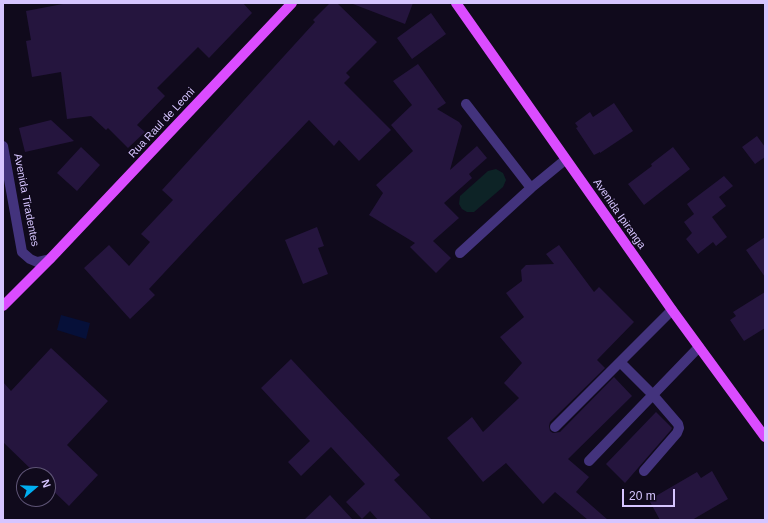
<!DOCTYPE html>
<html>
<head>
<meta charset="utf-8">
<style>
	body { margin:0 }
	#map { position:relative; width:768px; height:523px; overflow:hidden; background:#100a1c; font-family:Arial,sans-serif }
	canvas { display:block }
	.frame { position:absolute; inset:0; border:4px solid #d6c5ff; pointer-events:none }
	.north { position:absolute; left:16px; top:467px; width:40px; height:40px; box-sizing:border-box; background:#100a1c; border:1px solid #5f5577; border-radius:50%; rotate:71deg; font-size:11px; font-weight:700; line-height:16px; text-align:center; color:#d6c5ff }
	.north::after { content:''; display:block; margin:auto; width:14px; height:18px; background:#00aef0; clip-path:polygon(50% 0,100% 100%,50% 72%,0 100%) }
	.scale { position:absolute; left:622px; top:489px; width:53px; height:18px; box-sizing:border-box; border:2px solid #d6c5ff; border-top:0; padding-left:5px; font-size:12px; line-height:14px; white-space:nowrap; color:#d6c5ff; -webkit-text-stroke:3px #100a1c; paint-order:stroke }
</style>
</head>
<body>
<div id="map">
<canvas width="768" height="523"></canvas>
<div class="frame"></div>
<div class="north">N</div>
<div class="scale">20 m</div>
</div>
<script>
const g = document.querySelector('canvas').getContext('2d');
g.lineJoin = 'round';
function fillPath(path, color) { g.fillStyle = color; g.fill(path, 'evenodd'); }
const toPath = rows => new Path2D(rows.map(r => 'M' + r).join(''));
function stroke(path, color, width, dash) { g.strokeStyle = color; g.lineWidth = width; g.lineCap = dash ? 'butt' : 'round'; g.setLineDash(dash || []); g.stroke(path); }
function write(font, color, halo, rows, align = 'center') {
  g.font = font + ' Arial,sans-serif'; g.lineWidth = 3; g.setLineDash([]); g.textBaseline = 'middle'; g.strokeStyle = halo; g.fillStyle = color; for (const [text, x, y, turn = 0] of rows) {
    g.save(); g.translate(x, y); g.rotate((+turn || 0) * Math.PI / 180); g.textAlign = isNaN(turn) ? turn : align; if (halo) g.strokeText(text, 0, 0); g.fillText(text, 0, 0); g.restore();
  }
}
fillPath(toPath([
	[496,169,503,173,506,180,503,187,474,212,467,212,462,209,459,204,460,196,488,171]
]), '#0d2326');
fillPath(toPath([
	[61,315,90,323,86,339,57,330]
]), '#061039');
fillPath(toPath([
	[68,3,243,3,252,13,209,58,198,47,157,88,165,96,137,125,145,132,128,148,108,128,106,130,91,116,67,119,61,72,32,77,26,41,31,40,26,11],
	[330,3,337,3,377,42,346,73,350,77,344,83,391,130,359,161,339,140,334,146,309,120,205,229,149,289,155,295,130,319,84,268,109,245,129,266,150,242,141,234,173,200,162,190,315,22,313,20],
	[353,3,413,3,405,24,353,4],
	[431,13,446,34,412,59,397,38],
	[418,64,446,103,437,109,459,122,462,126,450,170,477,146,487,158,469,174,472,178,444,203,459,218,433,241,451,258,436,273,410,247,415,243,369,215,383,193,376,185,413,151,391,125,412,105,393,81],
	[614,103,633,131,600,153,600,152,594,155,576,128,578,127,575,123,590,112,593,117],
	[51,120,74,141,25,152,19,128],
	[757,136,765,147,765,157,755,164,742,147],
	[81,147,100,165,77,191,57,173],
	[673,147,690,169,644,205,628,184,652,166,651,164],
	[724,176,733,186,719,197,726,206,712,217,727,237,716,246,713,242,698,254,686,239,692,233,684,222,694,214,687,204],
	[317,227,324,246,318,248,328,274,303,284,285,240],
	[765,237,765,277,746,250],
	[559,245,594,292,599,287,634,322,597,360,605,368,550,422,549,426,550,431,553,433,560,432,614,377,632,396,568,459,589,477,576,492,608,520,588,520,555,492,543,504,506,463,483,482,447,438,472,417,483,432,519,398,504,383,522,363,500,337,524,317,506,293,522,281,521,270,526,265,554,264,546,254],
	[765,292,765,328,744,341,730,320,736,316,733,312],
	[51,348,108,401,67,445,98,475,69,506,48,486,48,475,37,475,3,442,3,382,11,391],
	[291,359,400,475,394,480,432,520,378,520,370,511,362,519,346,502,365,484,331,447,301,476,288,462,310,441,261,388],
	[656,412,672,428,671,430,625,483,606,464],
	[712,471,728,499,692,520,660,520,649,500,697,472,701,478],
	[330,495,353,520,304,520]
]), '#25153e');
stroke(toPath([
	[466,104,531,188,565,160],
	[3,146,22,252,30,259,37,262,50,259],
	[460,253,531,188],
	[620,362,653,395,678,424,679,428,677,433,644,471],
	[555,427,672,310],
	[589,461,699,347]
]), '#43337d', 10);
stroke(toPath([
	[456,3,672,310,765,437],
	[3,306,50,259,292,3]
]), '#db4cff', 10);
write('11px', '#d6c5ff', '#100a1c', [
	["Rua Raul de Leoni",162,123,-47],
	["Avenida Tiradentes",26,200,79],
	["Avenida Ipiranga",619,214,55]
]);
</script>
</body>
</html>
